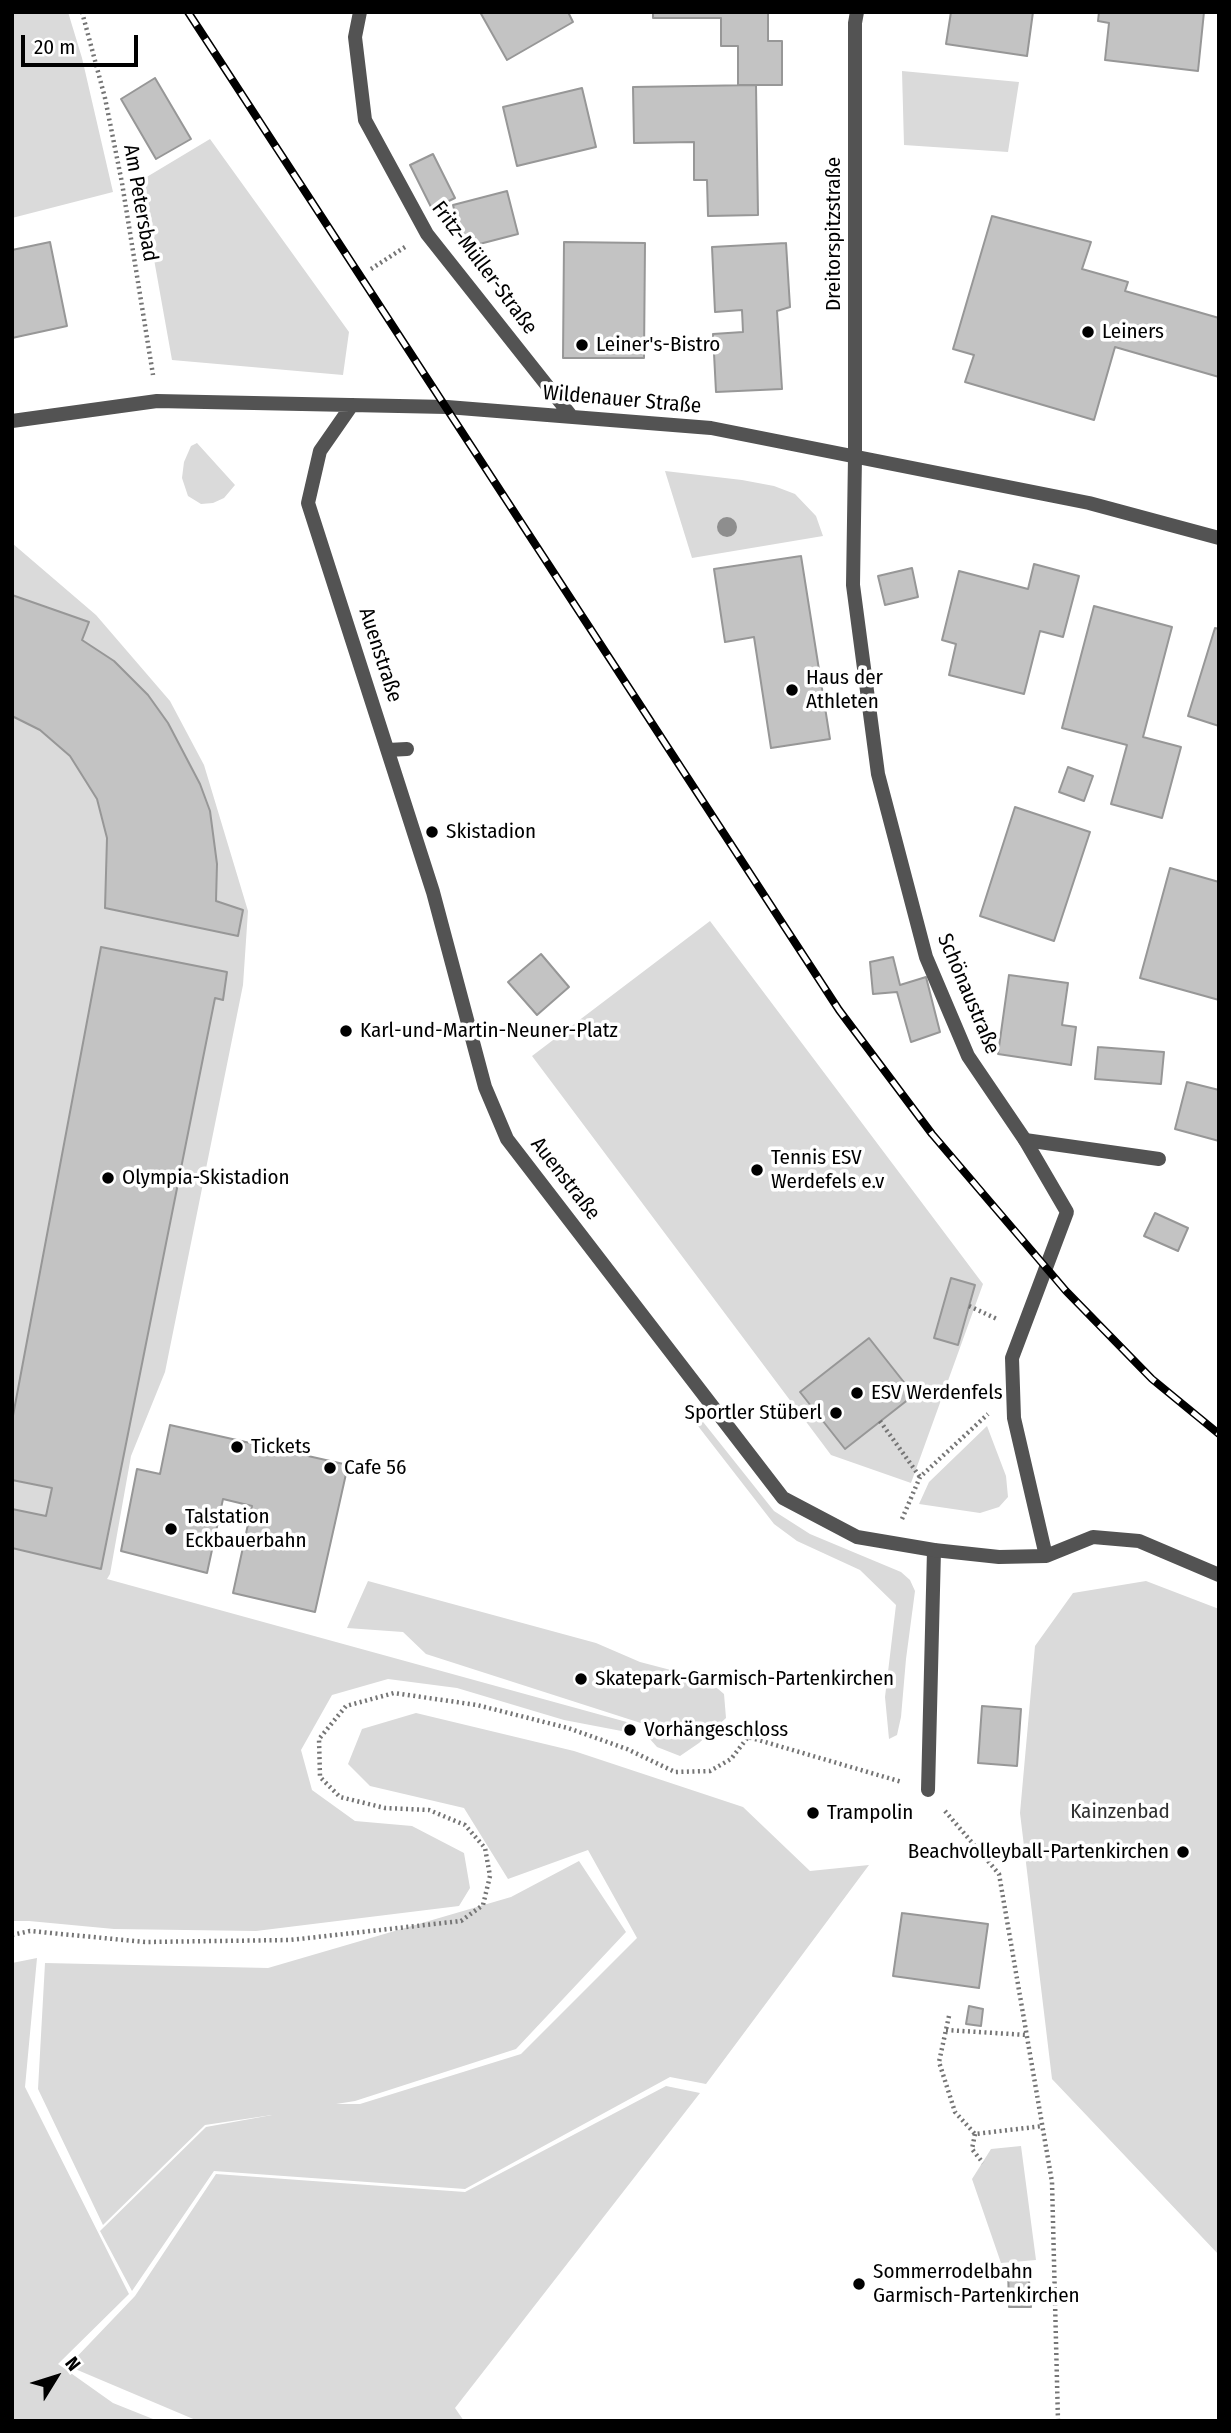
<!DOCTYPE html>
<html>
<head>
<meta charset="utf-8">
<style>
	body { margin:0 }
	#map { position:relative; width:1231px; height:2433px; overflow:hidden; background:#fff; font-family:"Fira Sans Condensed",sans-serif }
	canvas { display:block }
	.frame { position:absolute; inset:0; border:14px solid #000; pointer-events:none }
	.north { position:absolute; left:21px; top:2342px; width:70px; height:70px; -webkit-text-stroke:5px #fff; paint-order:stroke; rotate:52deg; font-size:19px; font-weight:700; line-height:28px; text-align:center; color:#000 }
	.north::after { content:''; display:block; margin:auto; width:24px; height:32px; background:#000; clip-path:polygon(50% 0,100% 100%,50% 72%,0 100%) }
	.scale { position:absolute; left:21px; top:35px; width:117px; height:32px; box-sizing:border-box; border:4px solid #000; border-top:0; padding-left:9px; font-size:21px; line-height:24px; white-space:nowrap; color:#000; -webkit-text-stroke:5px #fff; paint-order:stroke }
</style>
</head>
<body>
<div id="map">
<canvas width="1231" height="2433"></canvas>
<div class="frame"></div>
<div class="north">N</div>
<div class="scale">20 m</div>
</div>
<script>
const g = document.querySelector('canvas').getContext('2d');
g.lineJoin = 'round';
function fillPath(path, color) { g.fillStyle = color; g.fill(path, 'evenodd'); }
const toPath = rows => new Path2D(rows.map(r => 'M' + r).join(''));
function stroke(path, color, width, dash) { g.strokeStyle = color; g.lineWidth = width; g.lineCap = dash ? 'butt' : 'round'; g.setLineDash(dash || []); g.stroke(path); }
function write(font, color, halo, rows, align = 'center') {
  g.font = font + ' "Fira Sans Condensed",sans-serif'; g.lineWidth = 7; g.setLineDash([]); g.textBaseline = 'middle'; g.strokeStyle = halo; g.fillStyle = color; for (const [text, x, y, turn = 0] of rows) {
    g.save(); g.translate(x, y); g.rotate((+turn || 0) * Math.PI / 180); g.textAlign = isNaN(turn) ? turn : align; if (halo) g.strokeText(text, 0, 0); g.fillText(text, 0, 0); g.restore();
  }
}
fillPath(toPath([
	[12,12,68,12,82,58,113,192,12,218],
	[902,71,1019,82,1008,152,904,145],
	[210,139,349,332,343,375,172,360,140,181],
	[197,443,235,485,224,498,213,503,201,504,188,496,182,478,184,462,191,446],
	[665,471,742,480,774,486,795,494,816,516,823,536,692,558],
	[12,543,96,615,170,701,204,765,248,911,243,985,165,1372,131,1456,110,1574,107,1579,634,1724,632,1733,564,1720,457,1688,388,1679,332,1695,301,1750,312,1790,355,1821,412,1826,464,1853,470,1888,459,1906,256,1931,114,1929,29,1921,12,1921],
	[710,921,983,1284,911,1483,831,1455,532,1056],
	[688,1403,774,1511,810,1534,901,1572,910,1580,915,1591,906,1659,901,1717,897,1735,889,1739,885,1697,896,1605,860,1570,797,1541,774,1524,691,1417],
	[987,1426,1006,1476,1008,1497,999,1507,980,1513,919,1504,929,1482],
	[368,1581,596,1643,640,1662,686,1674,702,1675,724,1694,726,1718,699,1743,680,1756,657,1747,649,1738,647,1725,426,1654,403,1632,347,1628],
	[1146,1581,1219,1609,1219,2255,1052,2079,1020,1813,1035,1646,1073,1593],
	[416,1713,574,1751,743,1807,810,1871,869,1865,706,2084,670,2077,465,2189,214,2171,132,2291,100,2231,206,2127,272,2115,205,2125,103,2225,38,2089,45,1963,268,1968,511,1897,579,1861,626,1932,516,2049,355,2101,336,2104,360,2104,521,2054,637,1938,588,1850,508,1879,464,1808,370,1786,348,1764,362,1729],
	[37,1958,25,2087,129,2294,58,2364,113,2403,158,2421,12,2421,12,1963],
	[666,2086,700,2093,455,2408,464,2421,198,2421,68,2366,135,2296,216,2174,465,2192],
	[1021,2146,1036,2260,1001,2263,972,2179,991,2149]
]), '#dadada');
const building = toPath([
	[480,12,568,12,573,22,507,60,480,12],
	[653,12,768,12,768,41,782,41,782,85,738,85,738,46,721,46,721,18,653,18,653,12],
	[951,12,1033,12,1027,56,946,44,951,12],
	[1099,12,1204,12,1198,71,1105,60,1109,23,1098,21,1099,12],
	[155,78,191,139,156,159,121,99,155,78],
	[756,85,758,215,708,216,707,180,694,180,694,142,634,143,633,87,756,85],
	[582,88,596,147,517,166,503,107,582,88],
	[433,154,455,198,432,209,410,165,433,154],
	[507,191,518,234,464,248,453,205,507,191],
	[992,216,1091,242,1082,269,1128,282,1125,291,1219,318,1219,377,1115,347,1094,420,965,382,974,355,953,349,992,216],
	[50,242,67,326,12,338,12,250,50,242],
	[564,242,645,243,644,358,563,358,564,242],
	[786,243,790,307,777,311,782,389,716,392,713,334,743,332,742,310,715,312,712,247,786,243],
	[801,556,830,739,771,748,754,637,725,642,714,569,801,556],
	[1034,564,1079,576,1063,637,1040,631,1024,694,949,675,956,644,942,640,959,571,1028,589,1034,564],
	[912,568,918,597,885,605,878,576,912,568],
	[12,595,89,622,82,640,114,661,148,695,168,723,200,784,210,811,217,864,216,901,243,910,238,936,105,908,107,838,97,799,70,756,40,730,12,716,12,595],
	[1094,606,1172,627,1143,737,1181,747,1162,818,1111,804,1127,745,1062,728,1094,606],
	[1215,628,1219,629,1219,726,1188,716,1215,628],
	[1068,767,1093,776,1084,801,1059,792,1068,767],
	[1015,807,1090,832,1054,941,980,916,1015,807],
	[1170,868,1219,882,1219,1000,1140,978,1170,868],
	[101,947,227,972,223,1000,215,998,101,1569,12,1548,12,1509,46,1516,52,1488,12,1480,12,1421,101,947],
	[541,954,569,987,537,1015,508,982,541,954],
	[893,957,900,985,926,977,940,1032,911,1042,897,992,873,994,870,962,893,957],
	[1009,975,1068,983,1062,1025,1076,1027,1071,1065,998,1054,1009,975],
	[1098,1047,1164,1052,1161,1084,1095,1079,1098,1047],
	[1187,1082,1219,1090,1219,1141,1175,1129,1187,1082],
	[1155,1213,1188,1228,1178,1251,1144,1236,1155,1213],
	[951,1278,975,1285,958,1345,934,1338,951,1278],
	[869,1338,914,1395,845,1449,800,1392,869,1338],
	[170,1425,348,1465,315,1612,233,1593,252,1506,223,1499,207,1573,121,1551,137,1469,160,1474,170,1425],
	[982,1706,1021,1709,1017,1766,978,1763,982,1706],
	[902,1913,988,1924,979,1988,893,1976,902,1913],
	[969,2006,983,2009,981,2026,966,2024,969,2006],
	[1028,2267,1031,2307,1009,2307,1008,2268,1028,2267]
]);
fillPath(building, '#c3c3c3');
stroke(building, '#979797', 2);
stroke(toPath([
	[82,12,105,98,122,183,153,375],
	[371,269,405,247],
	[969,1306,997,1319],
	[880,1421,920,1477],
	[902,1519,920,1477,988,1414],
	[945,1811,999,1874,1052,2182,1058,2421],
	[12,1935,30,1931,145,1942,290,1940,461,1921,483,1905,490,1876,485,1848,465,1825,429,1810,385,1808,340,1797,320,1777,319,1739,346,1706,394,1693,477,1705,568,1728,627,1749,675,1772,710,1771,731,1759,748,1737,902,1782],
	[949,2016,939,2062,955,2112,975,2134,1043,2126],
	[946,2030,1027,2035],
	[975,2134,972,2149,983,2163]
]), '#757575', 4.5, [2, 3.5]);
stroke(toPath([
	[388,750,407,749],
	[1025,1140,1159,1159],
	[928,1790,934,1550]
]), '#535353', 14);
stroke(toPath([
	[360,12,355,37,365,120,427,234,572,417],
	[857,12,855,23,855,457,853,585,878,774,926,957,968,1056,1025,1140,1067,1212,1012,1358,1014,1418,1046,1556],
	[352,405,320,451,308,503,433,892,485,1087,507,1139,783,1498,857,1537,934,1550,999,1557,1046,1556,1093,1537,1139,1541,1219,1575],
	[12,421,157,401,447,407,711,428,1089,503,1219,538]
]), '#535353', 14);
const rail = toPath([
	[188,12,839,1010,932,1134,1066,1291,1152,1379,1219,1434]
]);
stroke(rail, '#000', 8);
stroke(rail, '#fff', 5, [16]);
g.fillStyle = '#8e8e8e';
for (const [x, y] of [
	[727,527]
]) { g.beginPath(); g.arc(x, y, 10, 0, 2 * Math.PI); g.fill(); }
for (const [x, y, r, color] of [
	[1088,332,7,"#000"],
	[582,345,7,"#000"],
	[792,690,7,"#000"],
	[432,832,7,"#000"],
	[346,1031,7,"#000"],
	[757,1170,7,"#000"],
	[108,1178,7,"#000"],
	[857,1393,7,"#000"],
	[836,1413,7,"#000"],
	[237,1447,7,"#000"],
	[330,1468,7,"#000"],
	[171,1529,7,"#000"],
	[581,1679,7,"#000"],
	[630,1730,7,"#000"],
	[813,1813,7,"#000"],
	[1183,1852,7,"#000"],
	[859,2284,7,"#000"]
]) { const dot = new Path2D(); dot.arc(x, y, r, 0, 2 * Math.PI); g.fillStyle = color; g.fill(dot); stroke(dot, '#fff', 2.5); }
write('21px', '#000', '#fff', [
	["Am Petersbad",140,203,80],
	["Dreitorspitzstraße",834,234,-90],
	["Fritz-Müller-Straße",484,268,53],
	["Wildenauer Straße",622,400,5],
	["Auenstraße",380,655,72],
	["Schönaustraße",968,994,67],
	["Auenstraße",565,1179,52]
]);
write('21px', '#000', '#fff', [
	["Leiners",1102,332],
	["Leiner's-Bistro",596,345],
	["Haus der",806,678],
	["Athleten",806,702],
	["Skistadion",446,832],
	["Karl-und-Martin-Neuner-Platz",360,1031],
	["Tennis ESV",771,1158],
	["Werdefels e.v",771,1182],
	["Olympia-Skistadion",122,1178],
	["ESV Werdenfels",871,1393],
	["Sportler Stüberl",822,1413,"right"],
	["Tickets",251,1447],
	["Cafe 56",344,1468],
	["Talstation",185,1517],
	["Eckbauerbahn",185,1541],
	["Skatepark-Garmisch-Partenkirchen",595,1679],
	["Vorhängeschloss",644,1730],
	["Trampolin",827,1813],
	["Beachvolleyball-Partenkirchen",1169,1852,"right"],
	["Sommerrodelbahn",873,2272],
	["Garmisch-Partenkirchen",873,2296]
], 'left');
write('21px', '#313131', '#fff', [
	["Kainzenbad",1120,1812]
]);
</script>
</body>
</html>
